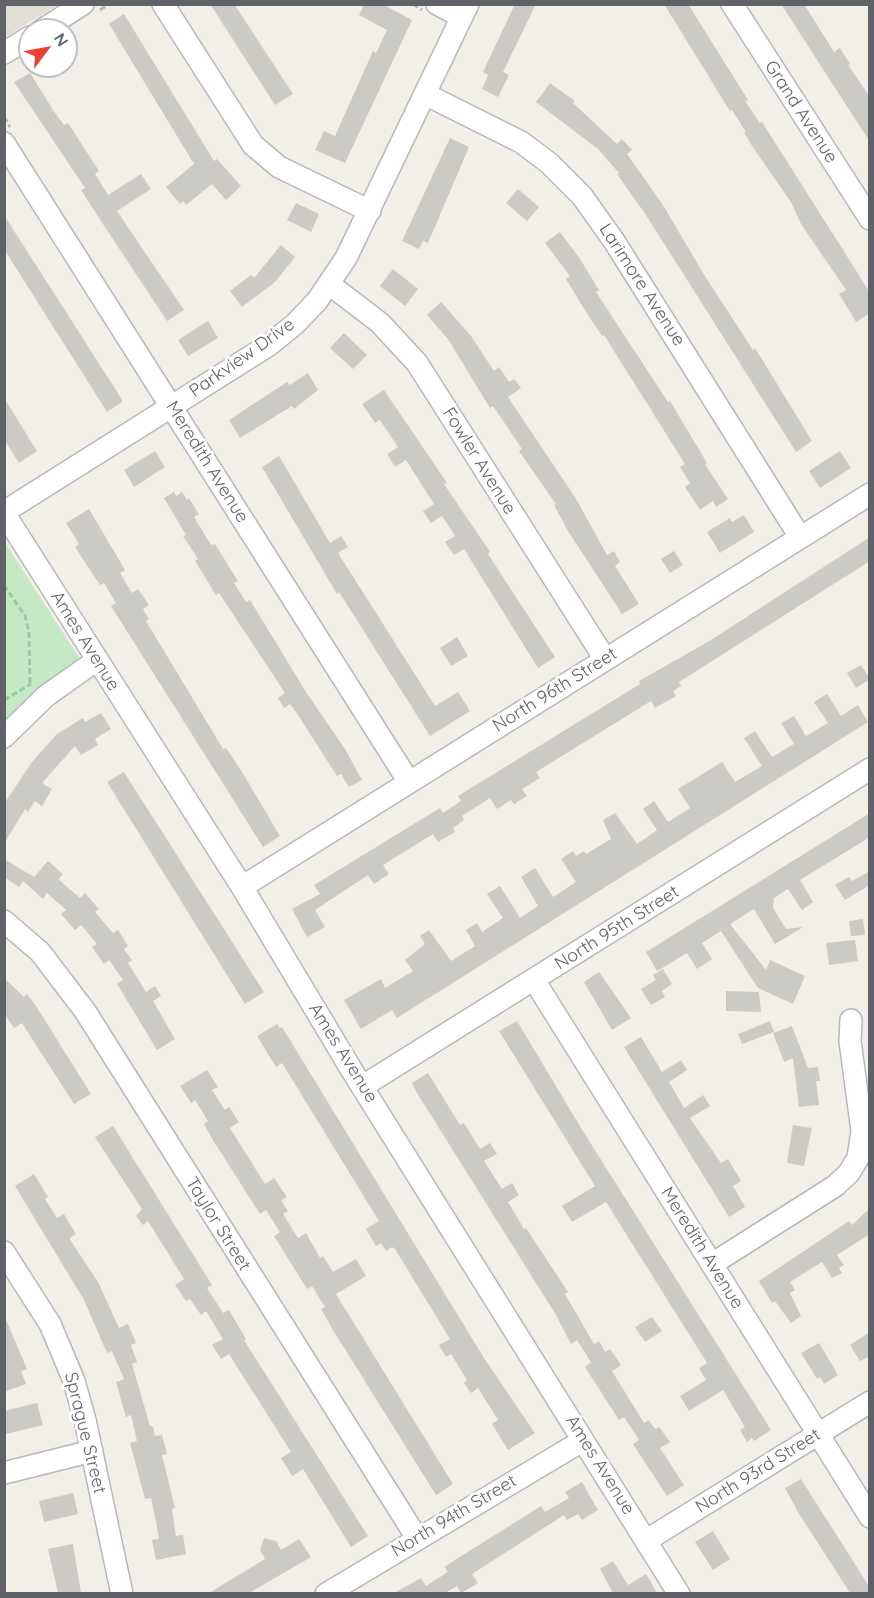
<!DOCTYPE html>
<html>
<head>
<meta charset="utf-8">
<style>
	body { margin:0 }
	#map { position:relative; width:874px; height:1598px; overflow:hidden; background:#f1efe8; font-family:Quicksand,sans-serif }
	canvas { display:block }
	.frame { position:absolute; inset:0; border:6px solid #5f6368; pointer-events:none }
	.north { position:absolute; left:18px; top:18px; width:60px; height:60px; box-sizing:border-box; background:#fff; border:2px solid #bfc1c3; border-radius:50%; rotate:58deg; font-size:16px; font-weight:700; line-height:24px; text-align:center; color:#5f6368 }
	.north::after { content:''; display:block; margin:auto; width:21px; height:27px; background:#ea4335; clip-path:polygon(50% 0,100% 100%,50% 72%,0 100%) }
</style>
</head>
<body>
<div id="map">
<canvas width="874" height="1598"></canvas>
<div class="frame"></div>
<div class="north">N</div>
</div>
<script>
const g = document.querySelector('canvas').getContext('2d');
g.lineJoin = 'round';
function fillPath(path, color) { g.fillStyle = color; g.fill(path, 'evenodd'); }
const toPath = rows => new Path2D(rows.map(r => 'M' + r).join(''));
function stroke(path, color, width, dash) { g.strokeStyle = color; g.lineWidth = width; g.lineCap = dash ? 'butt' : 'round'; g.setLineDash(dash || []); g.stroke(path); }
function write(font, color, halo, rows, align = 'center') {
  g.font = font + ' Quicksand,sans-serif'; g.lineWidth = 6; g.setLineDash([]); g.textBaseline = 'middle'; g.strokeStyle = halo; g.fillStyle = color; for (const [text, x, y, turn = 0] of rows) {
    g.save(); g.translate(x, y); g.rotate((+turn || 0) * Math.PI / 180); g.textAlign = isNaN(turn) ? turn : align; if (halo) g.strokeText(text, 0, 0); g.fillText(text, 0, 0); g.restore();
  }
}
fillPath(toPath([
	[5,4,57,4,57,5,5,37]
]), '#e1ded6');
fillPath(toPath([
	[4,541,80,659,39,688,5,721]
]), '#c5e8c5');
fillPath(toPath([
	[210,4,234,4,293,94,275,105],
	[364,4,382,4,412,20,345,163,315,150,324,131,335,136,373,51,376,53,387,30,359,15],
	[515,4,536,4,503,72,509,75,498,97,482,89,488,75,483,72],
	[664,4,688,4,748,100,745,101,760,123,762,122,857,272,870,293,870,313,856,322,839,294,846,290,801,224,791,202,756,152,744,133,746,132,732,110,730,111],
	[781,4,804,4,834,52,840,48,850,64,848,65,870,97,870,142],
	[124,14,214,161,217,159,241,186,226,200,212,184,186,205,183,201,180,204,166,187,194,164,109,24],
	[30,73,53,110,64,125,68,123,99,171,95,174,108,195,141,174,151,189,117,211,184,310,167,321,97,215,81,190,85,188,14,82],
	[550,83,575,101,573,103,617,144,622,139,632,150,627,154,663,205,703,273,753,350,755,348,812,441,796,452,646,215,617,174,619,173,598,149,536,102],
	[450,138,469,147,428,243,423,241,419,249,402,241],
	[518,189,539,207,527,221,506,203],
	[296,203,319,214,311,232,287,220],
	[4,215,121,398,122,402,107,412,4,249],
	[560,232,580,259,599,290,596,292,668,402,670,401,707,463,705,464,728,499,716,507,713,501,700,510,685,487,690,483,680,467,685,464,604,335,602,336,586,312,566,279,570,276,545,243],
	[281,245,295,257,275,282,242,307,230,291,251,275,254,278],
	[393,269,418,289,405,306,380,286],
	[441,302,471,336,494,371,499,367,509,382,514,379,521,388,508,397,575,497,607,555,614,551,620,562,615,566,639,604,622,614,568,531,554,505,556,504,519,451,522,449,493,406,490,408,448,339,427,315],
	[208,321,218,338,188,356,178,340],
	[344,333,367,355,353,369,330,348],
	[308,373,318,390,294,409,292,406,240,438,229,420,287,382,290,385],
	[384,390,447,483,444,484,490,552,488,554,555,657,538,668,464,549,454,555,445,542,455,536,442,516,431,523,423,511,434,504,406,460,395,467,387,454,398,447,380,420,375,423,362,404],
	[4,398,37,451,19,463,4,439],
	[155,451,165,467,134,487,124,470],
	[840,451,851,468,820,488,809,471],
	[279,456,330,543,341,536,348,547,338,553,435,706,458,692,470,711,430,736,339,592,337,594,262,467],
	[174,492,176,496,182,492,187,500,189,498,199,514,194,517,211,545,215,544,238,581,234,583,246,602,250,600,306,692,345,749,362,780,349,787,341,774,337,776,296,712,290,704,284,708,278,698,285,693,219,593,216,595,195,561,198,559,183,536,186,535,164,498],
	[89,509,125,570,120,573,132,593,138,589,149,605,143,609,149,619,146,621,223,749,226,748,242,772,280,836,263,847,111,606,116,603,104,583,100,585,75,547,79,544,66,523],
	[744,515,754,532,720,553,707,532,730,518,732,522],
	[870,537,870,561,679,682,681,686,673,691,676,696,655,708,651,701,536,772,540,778,522,789,527,796,514,804,511,800,497,809,490,798,462,816,464,820,453,828,455,832,438,842,433,834,383,865,389,874,374,884,368,875,315,910,325,927,307,937,292,909,320,894,314,885,440,808,443,813,461,801,458,796,640,684,639,681,711,640],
	[674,551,683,565,670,573,661,559],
	[457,637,468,656,451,666,440,648],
	[861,665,870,679,856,688,847,673],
	[827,694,841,716,858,705,868,722,397,1018,392,1010,361,1029,344,1000,381,979,385,988,413,971,405,960,425,944,420,936,429,930,451,961,475,946,466,930,477,923,482,932,503,918,487,894,500,886,520,918,538,906,521,877,535,868,553,897,576,882,561,859,573,851,576,856,584,851,586,854,611,839,603,820,615,813,637,844,657,830,643,809,654,801,668,822,690,808,678,789,722,762,735,782,762,766,744,738,755,731,772,757,794,744,781,723,794,716,806,736,828,723,814,702],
	[101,713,111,729,95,739,98,745,81,755,75,746,42,783,52,789,42,806,35,801,28,812,25,809,4,844,4,804,32,762,57,734,83,718,85,722],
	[124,772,264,992,245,1004,107,782],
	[870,813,870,837,800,880,813,902,802,910,788,889,774,898,773,908,786,929,803,927,775,944,754,909,730,924,766,970,770,960,805,976,793,1004,758,988,721,931,702,943,712,959,697,969,687,953,657,971,646,952],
	[4,859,34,877,48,861,63,874,58,879,80,898,85,893,99,909,95,912,113,933,118,930,128,946,124,949,132,960,128,963,146,992,155,986,161,996,153,1001,175,1039,157,1050,117,984,123,980,109,960,104,964,92,947,97,944,81,925,75,930,61,914,66,910,47,893,43,899,23,881,19,887,4,877],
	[870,871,870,885,845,900,835,885,849,877,852,881],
	[863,919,865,935,851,936,849,921],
	[855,940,858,961,829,965,826,943],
	[663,969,672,984,662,991,665,997,651,1005,641,989,656,980,653,975],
	[599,972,631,1018,612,1030,584,982],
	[4,978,24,997,27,994,36,1006,91,1094,74,1104,22,1023,14,1028,4,1013],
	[726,991,759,992,761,1012,726,1011],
	[517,1021,581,1128,771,1430,754,1441,752,1438,747,1442,740,1430,745,1427,723,1390,689,1411,680,1396,706,1380,699,1368,707,1363,606,1202,572,1222,562,1206,595,1186,499,1031],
	[770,1021,774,1032,742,1044,738,1034],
	[277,1024,280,1028,282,1027,484,1358,535,1433,508,1450,492,1424,498,1420,478,1388,471,1393,464,1383,467,1380,451,1354,446,1357,439,1345,450,1339,395,1249,392,1247,386,1251,381,1243,376,1246,366,1229,379,1221,282,1063,276,1067,257,1036],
	[792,1026,808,1068,818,1067,820,1081,816,1081,819,1105,799,1107,793,1058,784,1062,773,1033],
	[641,1037,662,1072,681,1060,687,1070,669,1082,684,1108,703,1095,710,1106,690,1118,721,1163,728,1159,741,1181,733,1186,745,1207,729,1217,624,1047],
	[207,1070,218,1087,212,1090,225,1110,229,1107,239,1122,230,1128,238,1141,265,1184,274,1178,287,1197,281,1200,288,1211,283,1214,298,1238,306,1233,320,1258,323,1256,333,1272,356,1259,366,1276,336,1294,453,1484,436,1495,333,1330,321,1309,325,1307,312,1286,307,1289,274,1236,280,1232,266,1210,260,1214,211,1137,204,1124,208,1121,195,1100,191,1103,180,1086],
	[428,1073,460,1125,464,1123,480,1149,490,1143,497,1154,484,1161,502,1189,512,1183,519,1195,508,1202,524,1229,526,1228,568,1292,565,1294,594,1344,599,1341,605,1352,610,1349,621,1365,612,1371,644,1423,649,1420,655,1429,659,1427,670,1442,660,1448,684,1485,667,1496,633,1444,639,1440,624,1417,619,1420,585,1367,591,1362,577,1340,571,1344,556,1315,417,1093,412,1083],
	[793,1125,812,1128,804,1166,787,1163],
	[113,1126,212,1285,207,1288,223,1313,229,1310,246,1339,244,1340,368,1536,351,1547,303,1469,292,1476,281,1458,291,1452,229,1354,221,1359,212,1345,223,1339,206,1311,201,1315,190,1299,186,1301,175,1285,184,1279,148,1221,143,1225,136,1216,142,1209,95,1137],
	[34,1174,48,1197,45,1199,57,1218,64,1214,76,1234,70,1238,71,1241,98,1282,119,1328,128,1324,136,1343,131,1345,137,1362,132,1364,150,1426,153,1426,155,1436,162,1435,167,1454,162,1455,175,1508,172,1509,176,1536,183,1535,186,1554,156,1560,152,1540,159,1539,156,1522,151,1498,145,1499,130,1443,137,1441,131,1415,126,1417,116,1382,124,1379,112,1351,107,1353,84,1300,15,1186],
	[870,1208,870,1234,837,1255,844,1265,839,1268,842,1273,832,1278,822,1262,790,1282,795,1290,790,1293,801,1316,791,1323,775,1301,772,1303,759,1281,849,1221,852,1225],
	[4,1315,27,1369,21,1371,26,1384,4,1392],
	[652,1317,662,1331,645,1342,635,1327],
	[870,1332,870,1356,860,1361,850,1345],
	[819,1343,838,1375,824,1384,820,1377,817,1379,801,1353],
	[37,1403,43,1425,6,1434,4,1411],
	[801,1479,870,1588,870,1593,850,1593,798,1512,785,1488],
	[582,1482,598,1510,582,1520,578,1514,567,1520,564,1515,472,1574,478,1583,461,1593,457,1586,445,1593,394,1593,421,1578,426,1586,448,1572,444,1567,541,1506,545,1512,569,1498,565,1492],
	[73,1493,78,1514,44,1522,39,1501],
	[713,1531,730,1559,713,1570,695,1542],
	[264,1538,276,1541,281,1550,299,1539,311,1557,249,1593,209,1593,265,1559,260,1550],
	[73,1544,81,1593,58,1593,48,1549],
	[613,1561,628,1585,646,1574,657,1593,613,1593,600,1569]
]), '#cccac5');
const minor = toPath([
	[163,4,253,145,279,167,370,211],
	[437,4,462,17],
	[732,4,870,219],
	[42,30,83,4],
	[4,53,30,37],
	[425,94,521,142,549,163,582,196,614,241,800,537],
	[4,143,409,782],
	[329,284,380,323,417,363,605,659],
	[4,512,269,345,295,324,317,301,346,258,468,4],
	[4,513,242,887,351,1069,679,1594],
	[4,737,46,696,97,660],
	[242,887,870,494],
	[4,921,40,952,85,1011,417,1538],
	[534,980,870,1517],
	[363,1086,870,769],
	[4,1252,50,1324,74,1381,85,1420,122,1594],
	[712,1264,835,1186,849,1173,858,1158,862,1131,850,1041,851,1020],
	[4,1473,92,1451],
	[647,1540,870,1402],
	[326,1594,582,1441]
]);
stroke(minor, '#b5b8bc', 24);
stroke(toPath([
	[413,4,422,10],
	[100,10,109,4],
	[4,117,10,127],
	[4,585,25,616,29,632,30,684],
	[4,700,31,684]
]), '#9cc7a9', 3, [6, 3]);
stroke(minor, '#fff', 21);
write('18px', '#5f6368', '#fff', [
	["Grand Avenue",801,112,57],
	["Larimore Avenue",642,285,57],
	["Parkview Drive",242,358,-35],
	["Fowler Avenue",479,461,58],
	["Meredith Avenue",207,462,58],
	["Ames Avenue",85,641,58],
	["North 96th Street",555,690,-32],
	["North 95th Street",617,928,-32],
	["Ames Avenue",343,1053,58],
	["Taylor Street",218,1224,58],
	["Meredith Avenue",702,1248,58],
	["Sprague Street",85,1433,76],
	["Ames Avenue",600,1465,58],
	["North 93rd Street",758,1471,-32],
	["North 94th Street",454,1516,-31]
]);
</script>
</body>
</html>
